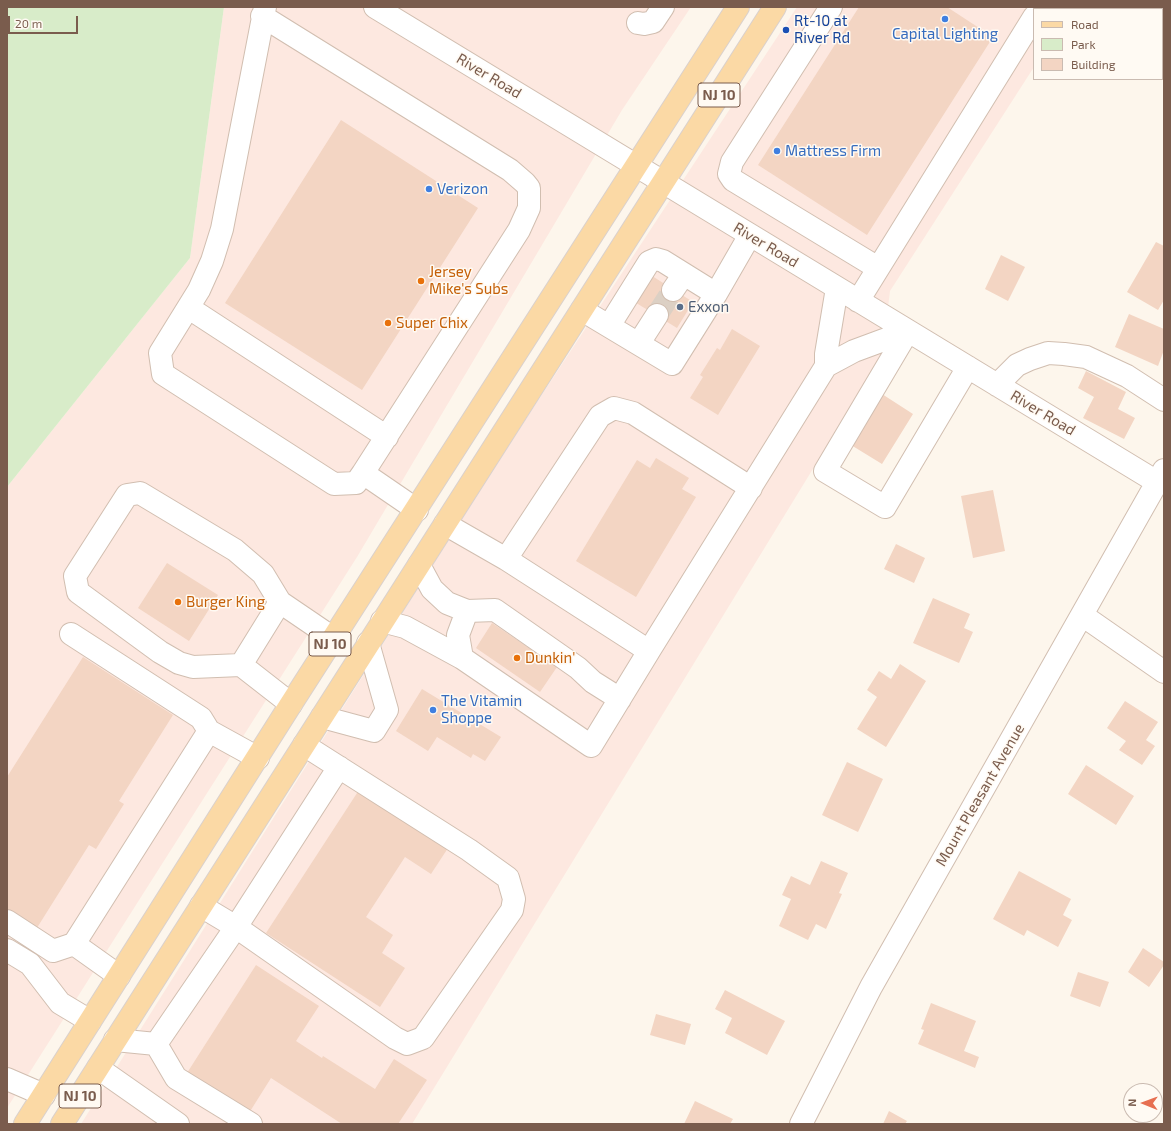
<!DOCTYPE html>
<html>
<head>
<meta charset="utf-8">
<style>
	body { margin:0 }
	#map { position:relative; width:1171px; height:1131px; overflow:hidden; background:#fdf6ec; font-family:"Exo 2",sans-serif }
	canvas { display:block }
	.frame { position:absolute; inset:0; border:8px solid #7a5c4d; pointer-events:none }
	.legend { position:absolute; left:1033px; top:8px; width:130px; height:72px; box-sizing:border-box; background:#fffaf3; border:1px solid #cabbb1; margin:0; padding:5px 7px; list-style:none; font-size:12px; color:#7a5c4d }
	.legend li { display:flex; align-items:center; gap:8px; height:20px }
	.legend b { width:20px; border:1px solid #cabbb1 }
	.north { position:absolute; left:1123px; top:1083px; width:40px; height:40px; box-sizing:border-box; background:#fffaf3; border:1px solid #cabbb1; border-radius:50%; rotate:271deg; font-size:11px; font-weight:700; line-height:16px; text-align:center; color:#7a5c4d }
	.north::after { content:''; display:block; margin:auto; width:14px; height:18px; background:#e76f51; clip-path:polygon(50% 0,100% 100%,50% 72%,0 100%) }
	.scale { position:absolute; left:8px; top:16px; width:70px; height:18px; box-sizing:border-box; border:2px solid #7a5c4d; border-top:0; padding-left:5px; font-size:12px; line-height:14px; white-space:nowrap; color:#7a5c4d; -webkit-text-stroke:3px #fffaf3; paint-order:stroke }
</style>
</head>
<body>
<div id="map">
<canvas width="1171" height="1131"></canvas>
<div class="frame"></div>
<ul class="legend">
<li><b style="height:5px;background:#fbd9a5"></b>Road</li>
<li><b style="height:11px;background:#d8ecc9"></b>Park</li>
<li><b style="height:11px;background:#f3d5c3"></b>Building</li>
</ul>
<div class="north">N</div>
<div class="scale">20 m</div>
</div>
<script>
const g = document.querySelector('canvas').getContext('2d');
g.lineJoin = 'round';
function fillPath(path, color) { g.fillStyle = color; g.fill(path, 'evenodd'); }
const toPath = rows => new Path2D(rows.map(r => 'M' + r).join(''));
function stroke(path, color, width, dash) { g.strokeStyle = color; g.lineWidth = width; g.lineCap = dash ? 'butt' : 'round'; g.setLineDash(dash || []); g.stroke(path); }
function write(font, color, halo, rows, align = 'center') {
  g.font = font + ' "Exo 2",sans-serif'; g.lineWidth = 3; g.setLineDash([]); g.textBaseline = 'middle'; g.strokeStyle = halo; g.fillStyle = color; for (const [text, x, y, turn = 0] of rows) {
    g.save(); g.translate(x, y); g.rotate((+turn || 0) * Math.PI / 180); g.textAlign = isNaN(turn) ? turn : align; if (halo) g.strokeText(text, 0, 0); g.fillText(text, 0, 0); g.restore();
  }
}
fillPath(toPath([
	[224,7,691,7,622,110,357,557,7,1108,7,487,190,258],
	[797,7,1072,7,1071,9,1034,9,1034,67,890,291,882,356,412,1124,81,1124,491,472]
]), '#fde8e0');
fillPath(toPath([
	[7,7,224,7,190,258,7,487]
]), '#d8ecc9');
fillPath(toPath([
	[859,7,947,7,993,37,867,235,758,165],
	[341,120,478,208,362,390,225,303],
	[1156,242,1164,246,1164,300,1158,310,1127,292],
	[1001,255,1025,267,1008,301,985,289],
	[649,274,693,302,677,328,633,301],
	[1129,314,1164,329,1164,350,1158,366,1115,347],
	[732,329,760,346,718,415,690,398,703,377,700,375,717,348,720,350],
	[1086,371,1126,392,1118,409,1135,418,1124,439,1083,418,1094,397,1078,388],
	[882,394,913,414,882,464,851,445],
	[656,458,689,478,682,489,696,497,636,597,576,561,637,460,650,468],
	[993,490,1005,551,973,558,961,496],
	[896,544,925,558,914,583,884,569],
	[167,563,218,595,189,641,138,608],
	[933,598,970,614,964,628,973,632,959,663,913,643],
	[492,623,557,667,540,692,476,648],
	[83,657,173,715,119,801,124,804,96,849,89,845,35,931,7,913,7,777],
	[900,664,926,681,886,747,857,729,877,697,867,690,879,671,891,679],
	[422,689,501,737,485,761,473,754,471,758,437,737,428,751,396,731],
	[1125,701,1158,722,1146,740,1155,746,1142,765,1119,750,1126,741,1107,728],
	[847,762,883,779,858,832,822,815],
	[1086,765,1134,796,1116,825,1068,794],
	[359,790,448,848,431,874,405,857,366,917,393,935,382,953,405,968,380,1007,266,933],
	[821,861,848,873,839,893,842,894,826,929,816,924,808,940,779,926,791,899,782,895,791,876,810,885],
	[1019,871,1071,899,1063,915,1072,920,1058,947,1027,930,1024,936,993,919],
	[1143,948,1164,962,1164,965,1149,987,1128,972],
	[256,965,319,1006,296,1041,322,1058,323,1056,375,1089,394,1059,427,1080,398,1124,342,1124,271,1078,249,1113,187,1073],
	[1078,972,1109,982,1100,1007,1070,996],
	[725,990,785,1021,767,1055,725,1033,732,1018,715,1009],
	[931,1003,976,1021,964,1051,979,1057,975,1068,918,1044,924,1030,921,1029],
	[656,1014,691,1024,685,1045,650,1035],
	[695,1101,733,1119,730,1124,684,1124],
	[889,1111,907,1121,905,1124,883,1124]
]), '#f3d5c3');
stroke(toPath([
	[657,315,673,290]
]), '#dcd0c4', 22, [22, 11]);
const minor = toPath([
	[265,7,222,229,212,261,199,290,160,353,163,374,334,484,356,483,363,473,417,510],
	[375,7,1157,482],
	[831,7,732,162,729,174,733,180,878,268],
	[262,16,510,170,525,183,529,188,529,208,519,230,363,473],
	[638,23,644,24,653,22,663,7],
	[673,290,684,274],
	[858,301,1034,17],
	[189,308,387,437],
	[582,310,672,364,716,294,750,235],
	[609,326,649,262,656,259,663,261,716,294],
	[908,331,825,471,885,507,968,367],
	[639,343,657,315],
	[826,366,826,354,837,288],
	[997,385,1017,365,1030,359,1048,353,1064,354,1086,357,1127,376,1164,400],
	[445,524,506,559,649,651,826,366,854,351,908,331],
	[506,559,600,416,614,408,633,413,751,488],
	[419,565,432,589,447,603,467,611,495,610,578,668,593,682,620,699],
	[1082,615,1164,672],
	[382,621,405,627,462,658,591,746,649,651],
	[71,634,201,718,209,731,258,758],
	[462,658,458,635,467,611],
	[241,665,280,602],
	[291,704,241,665,193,667,179,663,160,652,78,592,75,576,127,495,140,493,235,550,263,574,280,602,333,638],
	[322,717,374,731,387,710,368,643],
	[201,906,236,927,395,1038,407,1044,423,1038,512,910,514,899,508,878,469,850,304,745],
	[7,921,53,951,74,944,209,731],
	[74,944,119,976],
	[7,950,30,964,60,1003,90,1021],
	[115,1040,156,1044,236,927,339,767],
	[156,1044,176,1078,251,1124],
	[98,1068,178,1124],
	[7,1079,44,1095],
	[801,1124,871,987,1164,470]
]);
const major = toPath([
	[25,1124,291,704,738,7],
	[62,1124,775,7]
]);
stroke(minor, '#d1beb0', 24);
stroke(major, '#dad1cd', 24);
stroke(minor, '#fff', 22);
stroke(major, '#fbd9a5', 22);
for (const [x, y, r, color] of [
	[945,19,4,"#3f7fe0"],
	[786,30,4,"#1a4fb4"],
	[777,151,4,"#3f7fe0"],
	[429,189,4,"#3f7fe0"],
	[421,281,4,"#e8710a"],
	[680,307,4,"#5c6f8a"],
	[388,323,4,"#e8710a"],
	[178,602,4,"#e8710a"],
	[517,658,4,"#e8710a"],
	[433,710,4,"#3f7fe0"]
]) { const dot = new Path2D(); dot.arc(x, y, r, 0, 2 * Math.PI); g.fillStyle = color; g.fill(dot); stroke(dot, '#fffaf3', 1.5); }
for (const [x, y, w] of [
	[719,95,42],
	[330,644,42],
	[80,1096,42]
]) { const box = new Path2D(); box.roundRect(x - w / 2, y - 12, w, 24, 3); g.fillStyle = '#fffaf3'; g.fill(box); stroke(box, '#7a5c4d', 1); }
write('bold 14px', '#7a5c4d', null, [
	["NJ 10",719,95],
	["NJ 10",330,644],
	["NJ 10",80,1096]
]);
write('15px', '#164399', '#fffaf3', [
	["Rt-10 at",794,21],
	["River Rd",794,38]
], 'left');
write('15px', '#366cbe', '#fffaf3', [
	["Capital Lighting",945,34,"center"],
	["Mattress Firm",785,151],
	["Verizon",437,189],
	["The Vitamin",441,701],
	["Shoppe",441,718]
], 'left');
write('15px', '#7a5c4d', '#fffaf3', [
	["River Road",489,76,31],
	["River Road",766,245,31],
	["River Road",1043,413,31],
	["Mount Pleasant Avenue",980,795,-60]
]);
write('15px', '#c56008', '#fffaf3', [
	["Jersey",429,272],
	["Mike's Subs",429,289],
	["Super Chix",396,323],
	["Burger King",186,602],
	["Dunkin'",525,658]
], 'left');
write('15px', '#4e5e75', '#fffaf3', [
	["Exxon",688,307]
], 'left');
</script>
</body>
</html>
